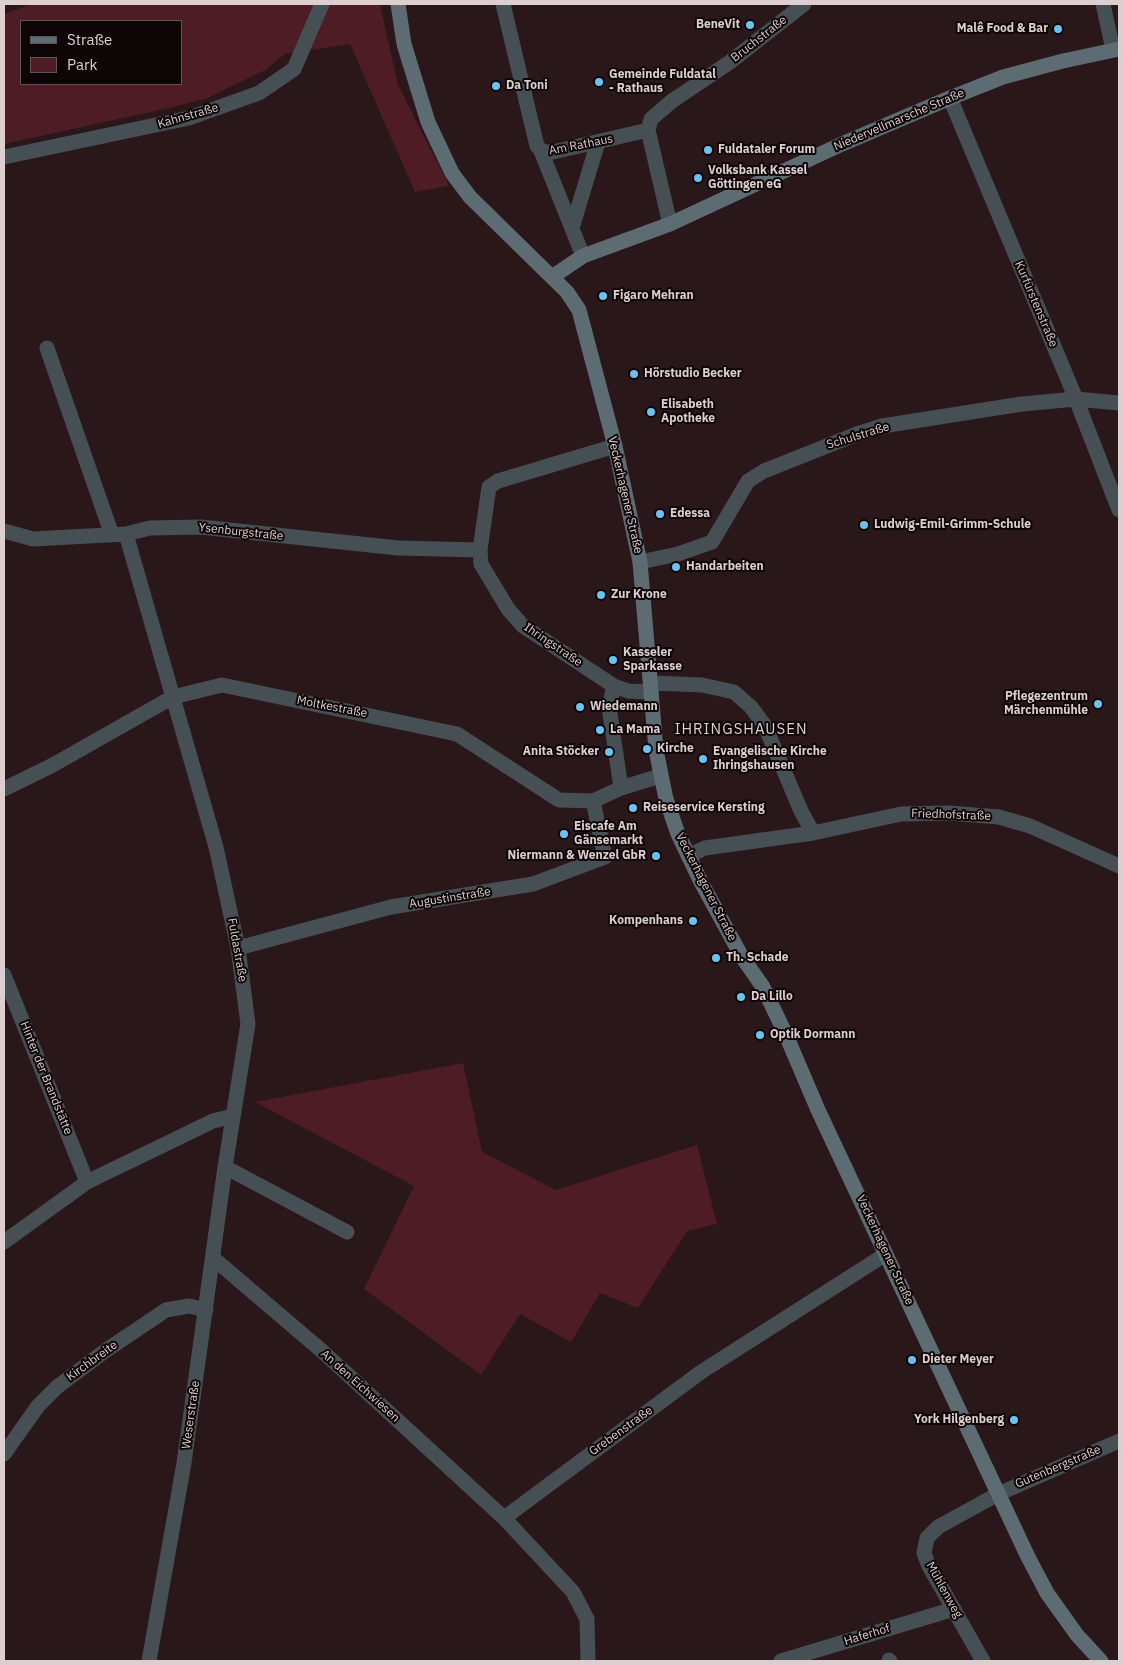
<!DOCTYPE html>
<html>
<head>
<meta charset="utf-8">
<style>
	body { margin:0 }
	#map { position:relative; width:1123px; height:1665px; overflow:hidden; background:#2a1719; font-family:"IBM Plex Sans",sans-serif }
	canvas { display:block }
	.frame { position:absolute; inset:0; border:5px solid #ddcfd0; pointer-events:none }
	.legend { position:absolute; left:20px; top:20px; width:162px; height:65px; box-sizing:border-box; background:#0d0506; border:1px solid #605657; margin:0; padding:6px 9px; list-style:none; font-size:15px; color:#ddcfd0 }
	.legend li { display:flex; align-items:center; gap:10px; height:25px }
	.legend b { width:25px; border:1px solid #605657 }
</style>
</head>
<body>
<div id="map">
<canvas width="1123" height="1665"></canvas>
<div class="frame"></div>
<ul class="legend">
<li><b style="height:6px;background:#5d6b73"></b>Straße</li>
<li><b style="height:14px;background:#4e1c25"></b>Park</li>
</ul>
</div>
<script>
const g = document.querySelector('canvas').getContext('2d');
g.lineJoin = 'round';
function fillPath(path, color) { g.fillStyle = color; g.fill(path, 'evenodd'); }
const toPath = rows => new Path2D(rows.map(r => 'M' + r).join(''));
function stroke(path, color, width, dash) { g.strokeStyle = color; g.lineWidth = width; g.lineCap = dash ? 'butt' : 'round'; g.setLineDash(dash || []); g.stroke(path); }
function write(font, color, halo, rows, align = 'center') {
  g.font = font + ' "IBM Plex Sans",sans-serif'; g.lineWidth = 4; g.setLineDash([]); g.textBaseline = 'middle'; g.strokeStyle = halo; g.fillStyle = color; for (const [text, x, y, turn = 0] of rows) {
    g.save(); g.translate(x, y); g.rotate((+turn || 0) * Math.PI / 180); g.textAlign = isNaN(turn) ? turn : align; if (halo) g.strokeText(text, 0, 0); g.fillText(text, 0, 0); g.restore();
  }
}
fillPath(toPath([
	[31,4,380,4,398,85,449,186,415,192,350,44,285,54,265,70,208,98,169,108,4,144,4,14],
	[21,21,181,21,181,84,21,84],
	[463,1063,482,1152,556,1190,697,1145,717,1224,687,1231,638,1308,600,1293,571,1342,520,1314,481,1375,364,1289,414,1186,255,1102]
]), '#4e1c25');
stroke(toPath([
	[503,4,537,146,543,152,553,152,648,130,670,224],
	[1103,4,1113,50],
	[950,98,1076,399,1119,510],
	[648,130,651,119,672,101,730,62,804,4],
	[541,151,583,256],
	[4,157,189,118,259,93,294,69,322,4],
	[572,228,598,142],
	[47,348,112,535],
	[615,446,498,481,489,487,480,550,481,564,508,609,523,626,614,686,628,691,651,692],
	[4,531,33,539,126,534,150,528,201,527,398,548,480,550],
	[126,534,216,847,238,948,248,1024,225,1167,184,1463,149,1661],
	[640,562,678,554,712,542,748,481,764,471,857,434,882,426,1022,404,1076,399,1119,403],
	[651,683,702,685,734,692,751,707,765,726,801,811,813,833],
	[614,686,609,707,621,788],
	[4,789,51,766,173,697,222,685,457,734,559,800,593,801,621,788,660,776],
	[688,856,705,848,813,833,901,814,949,813,999,817,1030,826,1119,866],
	[238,948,391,907,533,884,605,857,593,801],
	[4,975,87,1182],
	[225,1167,347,1232],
	[4,1242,87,1182,213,1121,233,1116],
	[213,1258,322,1351,504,1518],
	[4,1454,38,1406,57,1387,105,1351,166,1310,189,1306,206,1310],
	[889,1660,890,1661],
	[588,1661,587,1619,573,1592,504,1518,701,1372,886,1254],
	[781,1661,954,1609],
	[983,1661,929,1566,924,1553,927,1538,938,1527,998,1494,1119,1441]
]), '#464f54', 15);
stroke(toPath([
	[398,4,404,44,428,122,452,173,470,197,567,292,579,310,615,446,640,562,656,750,666,799,678,834,701,882,742,957,763,987,786,1035,818,1110,1028,1557,1047,1593,1077,1635,1101,1661],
	[552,277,583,256,670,224,842,144,950,98,1003,77,1063,61,1119,49]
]), '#5d6b73', 15);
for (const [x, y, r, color] of [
	[750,25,5,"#69c3f1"],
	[1058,29,5,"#69c3f1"],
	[599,82,5,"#69c3f1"],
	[496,86,5,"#69c3f1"],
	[708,150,5,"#69c3f1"],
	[698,178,5,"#69c3f1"],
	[603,296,5,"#69c3f1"],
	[634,374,5,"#69c3f1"],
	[651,412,5,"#69c3f1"],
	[660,514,5,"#69c3f1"],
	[864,525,5,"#69c3f1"],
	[676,567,5,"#69c3f1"],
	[601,595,5,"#69c3f1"],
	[613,660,5,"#69c3f1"],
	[1098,704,5,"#69c3f1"],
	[580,707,5,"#69c3f1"],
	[600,730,5,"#69c3f1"],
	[647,749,5,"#69c3f1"],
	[609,752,5,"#69c3f1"],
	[703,759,5,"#69c3f1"],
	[633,808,5,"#69c3f1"],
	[564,834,5,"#69c3f1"],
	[656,856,5,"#69c3f1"],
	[693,921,5,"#69c3f1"],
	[716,958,5,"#69c3f1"],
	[741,997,5,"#69c3f1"],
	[760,1035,5,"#69c3f1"],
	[912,1360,5,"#69c3f1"],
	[1014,1420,5,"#69c3f1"]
]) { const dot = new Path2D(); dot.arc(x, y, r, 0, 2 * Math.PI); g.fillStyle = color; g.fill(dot); stroke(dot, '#0d0506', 2); }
write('bold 12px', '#ddcfd0', '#0d0506', [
	["BeneVit",740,25,"right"],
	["Malê Food & Bar",1048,29,"right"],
	["Gemeinde Fuldatal",609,75],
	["- Rathaus",609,89],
	["Da Toni",506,86],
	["Fuldataler Forum",718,150],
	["Volksbank Kassel",708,171],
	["Göttingen eG",708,185],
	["Figaro Mehran",613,296],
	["Hörstudio Becker",644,374],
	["Elisabeth",661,405],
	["Apotheke",661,419],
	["Edessa",670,514],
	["Ludwig-Emil-Grimm-Schule",874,525],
	["Handarbeiten",686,567],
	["Zur Krone",611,595],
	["Kasseler",623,653],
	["Sparkasse",623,667],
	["Pflegezentrum",1088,697,"right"],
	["Märchenmühle",1088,711,"right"],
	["Wiedemann",590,707],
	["La Mama",610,730],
	["Kirche",657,749],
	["Anita Stöcker",599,752,"right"],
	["Evangelische Kirche",713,752],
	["Ihringshausen",713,766],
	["Reiseservice Kersting",643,808],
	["Eiscafe Am",574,827],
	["Gänsemarkt",574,841],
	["Niermann & Wenzel GbR",646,856,"right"],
	["Kompenhans",683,921,"right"],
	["Th. Schade",726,958],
	["Da Lillo",751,997],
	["Optik Dormann",770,1035],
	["Dieter Meyer",922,1360],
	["York Hilgenberg",1004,1420,"right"]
], 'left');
write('12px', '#ddcfd0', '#0d0506', [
	["Bruchstraße",759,39,-38],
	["Kahnstraße",188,116,-16],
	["Niedervellmarsche Straße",899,120,-23],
	["Am Rathaus",581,145,-11],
	["Kurfürstenstraße",1036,304,67],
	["Schulstraße",858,436,-17],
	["Veckerhagener Straße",625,495,77],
	["Ysenburgstraße",241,532,6],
	["Ihringstraße",553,645,34],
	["Moltkestraße",332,707,11],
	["Friedhofstraße",951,815,2],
	["Veckerhagener Straße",706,887,63],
	["Augustinstraße",450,898,-9],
	["Fuldastraße",237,950,80],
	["Hinter der Brandstätte",46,1078,68],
	["Veckerhagener Straße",885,1250,65],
	["Kirchbreite",92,1361,-36],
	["An den Eichwiesen",360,1386,42],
	["Weserstraße",191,1415,-82],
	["Grebenstraße",621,1431,-36],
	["Gutenbergstraße",1058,1467,-23],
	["Mühlenweg",944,1590,61],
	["Haferhof",867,1635,-17]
]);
g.letterSpacing = '1px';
write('15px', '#ddcfd0', '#0d0506', [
	["IHRINGSHAUSEN",741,730]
]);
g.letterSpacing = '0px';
</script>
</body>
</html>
